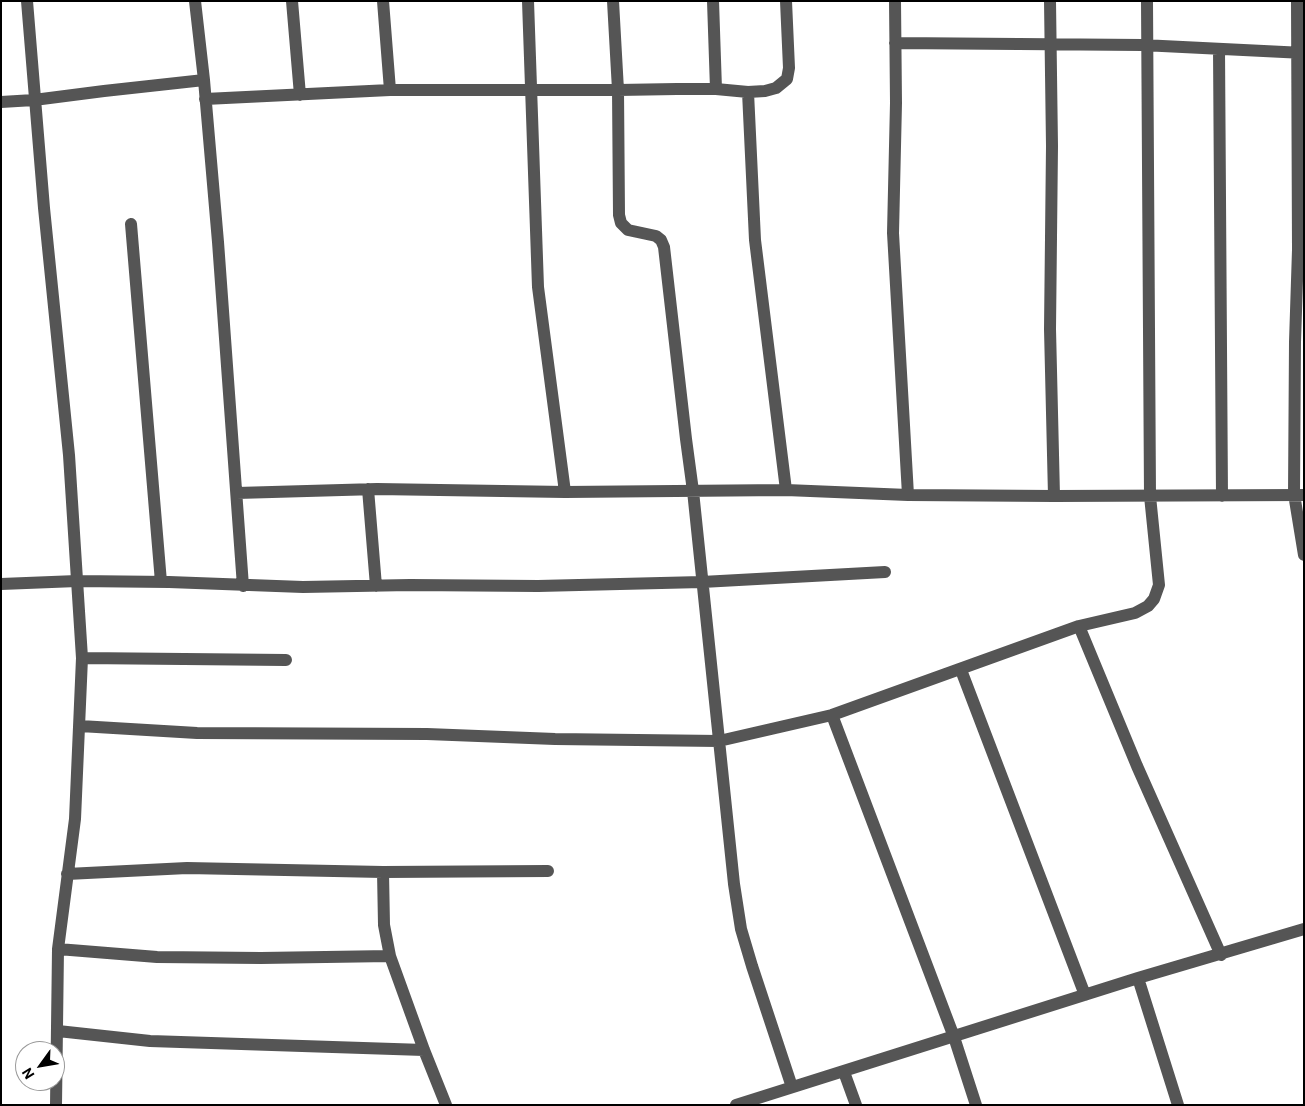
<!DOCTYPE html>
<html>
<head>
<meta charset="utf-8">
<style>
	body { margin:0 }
	#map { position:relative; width:1305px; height:1106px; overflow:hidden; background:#fff; font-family:Roboto,sans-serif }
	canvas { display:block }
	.frame { position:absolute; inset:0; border:2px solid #000; pointer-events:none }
	.north { position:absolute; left:15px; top:1041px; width:50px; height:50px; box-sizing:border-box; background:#fff; border:1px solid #999; border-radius:50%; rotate:238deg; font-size:14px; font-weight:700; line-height:20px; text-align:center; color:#000 }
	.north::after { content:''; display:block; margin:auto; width:18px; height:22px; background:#000; clip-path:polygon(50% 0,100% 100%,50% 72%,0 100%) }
</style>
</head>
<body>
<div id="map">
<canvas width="1305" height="1106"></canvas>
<div class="frame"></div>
<div class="north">N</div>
</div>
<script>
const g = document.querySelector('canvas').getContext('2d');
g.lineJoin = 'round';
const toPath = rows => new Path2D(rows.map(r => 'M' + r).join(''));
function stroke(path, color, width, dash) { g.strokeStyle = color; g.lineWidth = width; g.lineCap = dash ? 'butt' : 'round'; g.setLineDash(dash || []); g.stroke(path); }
stroke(toPath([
	[27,1,44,208,69,455,82,658,75,819,58,949,56,1105],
	[195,1,204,80,218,242,243,586],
	[292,1,300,95],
	[383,1,390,90],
	[528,1,538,287,565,492],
	[613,1,618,90,619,215,621,223,628,230,656,236,661,240,664,247,686,439,693,491,734,884,741,929,752,966,792,1087],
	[713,1,716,89],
	[895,1,896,103,893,233,908,495],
	[1050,1,1052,146,1050,329,1054,496],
	[1297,1,1298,250,1295,342,1294,494,1304,555],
	[895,43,1142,45,1304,53],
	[1219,49,1222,496],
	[748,92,755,240,786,490],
	[205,99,390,90,618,90,677,89,716,89,748,92,765,91,776,88,787,79,789,68,786,1],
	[1,102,34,100,104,91,204,80],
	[131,224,161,582],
	[368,489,376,586],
	[237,493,377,489,565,492,786,490,908,495,1054,496,1304,495],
	[1,584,77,581,169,582,303,587,410,585,538,586,702,582,885,572],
	[1079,626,1137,766,1221,955],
	[82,658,286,660],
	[961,670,1085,995],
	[832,715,954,1037,976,1105],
	[80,726,197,733,427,734,555,739,719,741,832,715,1079,626,1135,613,1148,606,1154,599,1159,585,1150,496,1147,1],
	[383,872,384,925,390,956,424,1050,446,1105],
	[67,874,187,868,383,872,548,871],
	[58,949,157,957,261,958,390,956],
	[1138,978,1178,1105],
	[58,1031,150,1041,424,1050],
	[844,1072,856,1105],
	[736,1105,1138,978,1304,929]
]), '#555', 12);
</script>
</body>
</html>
